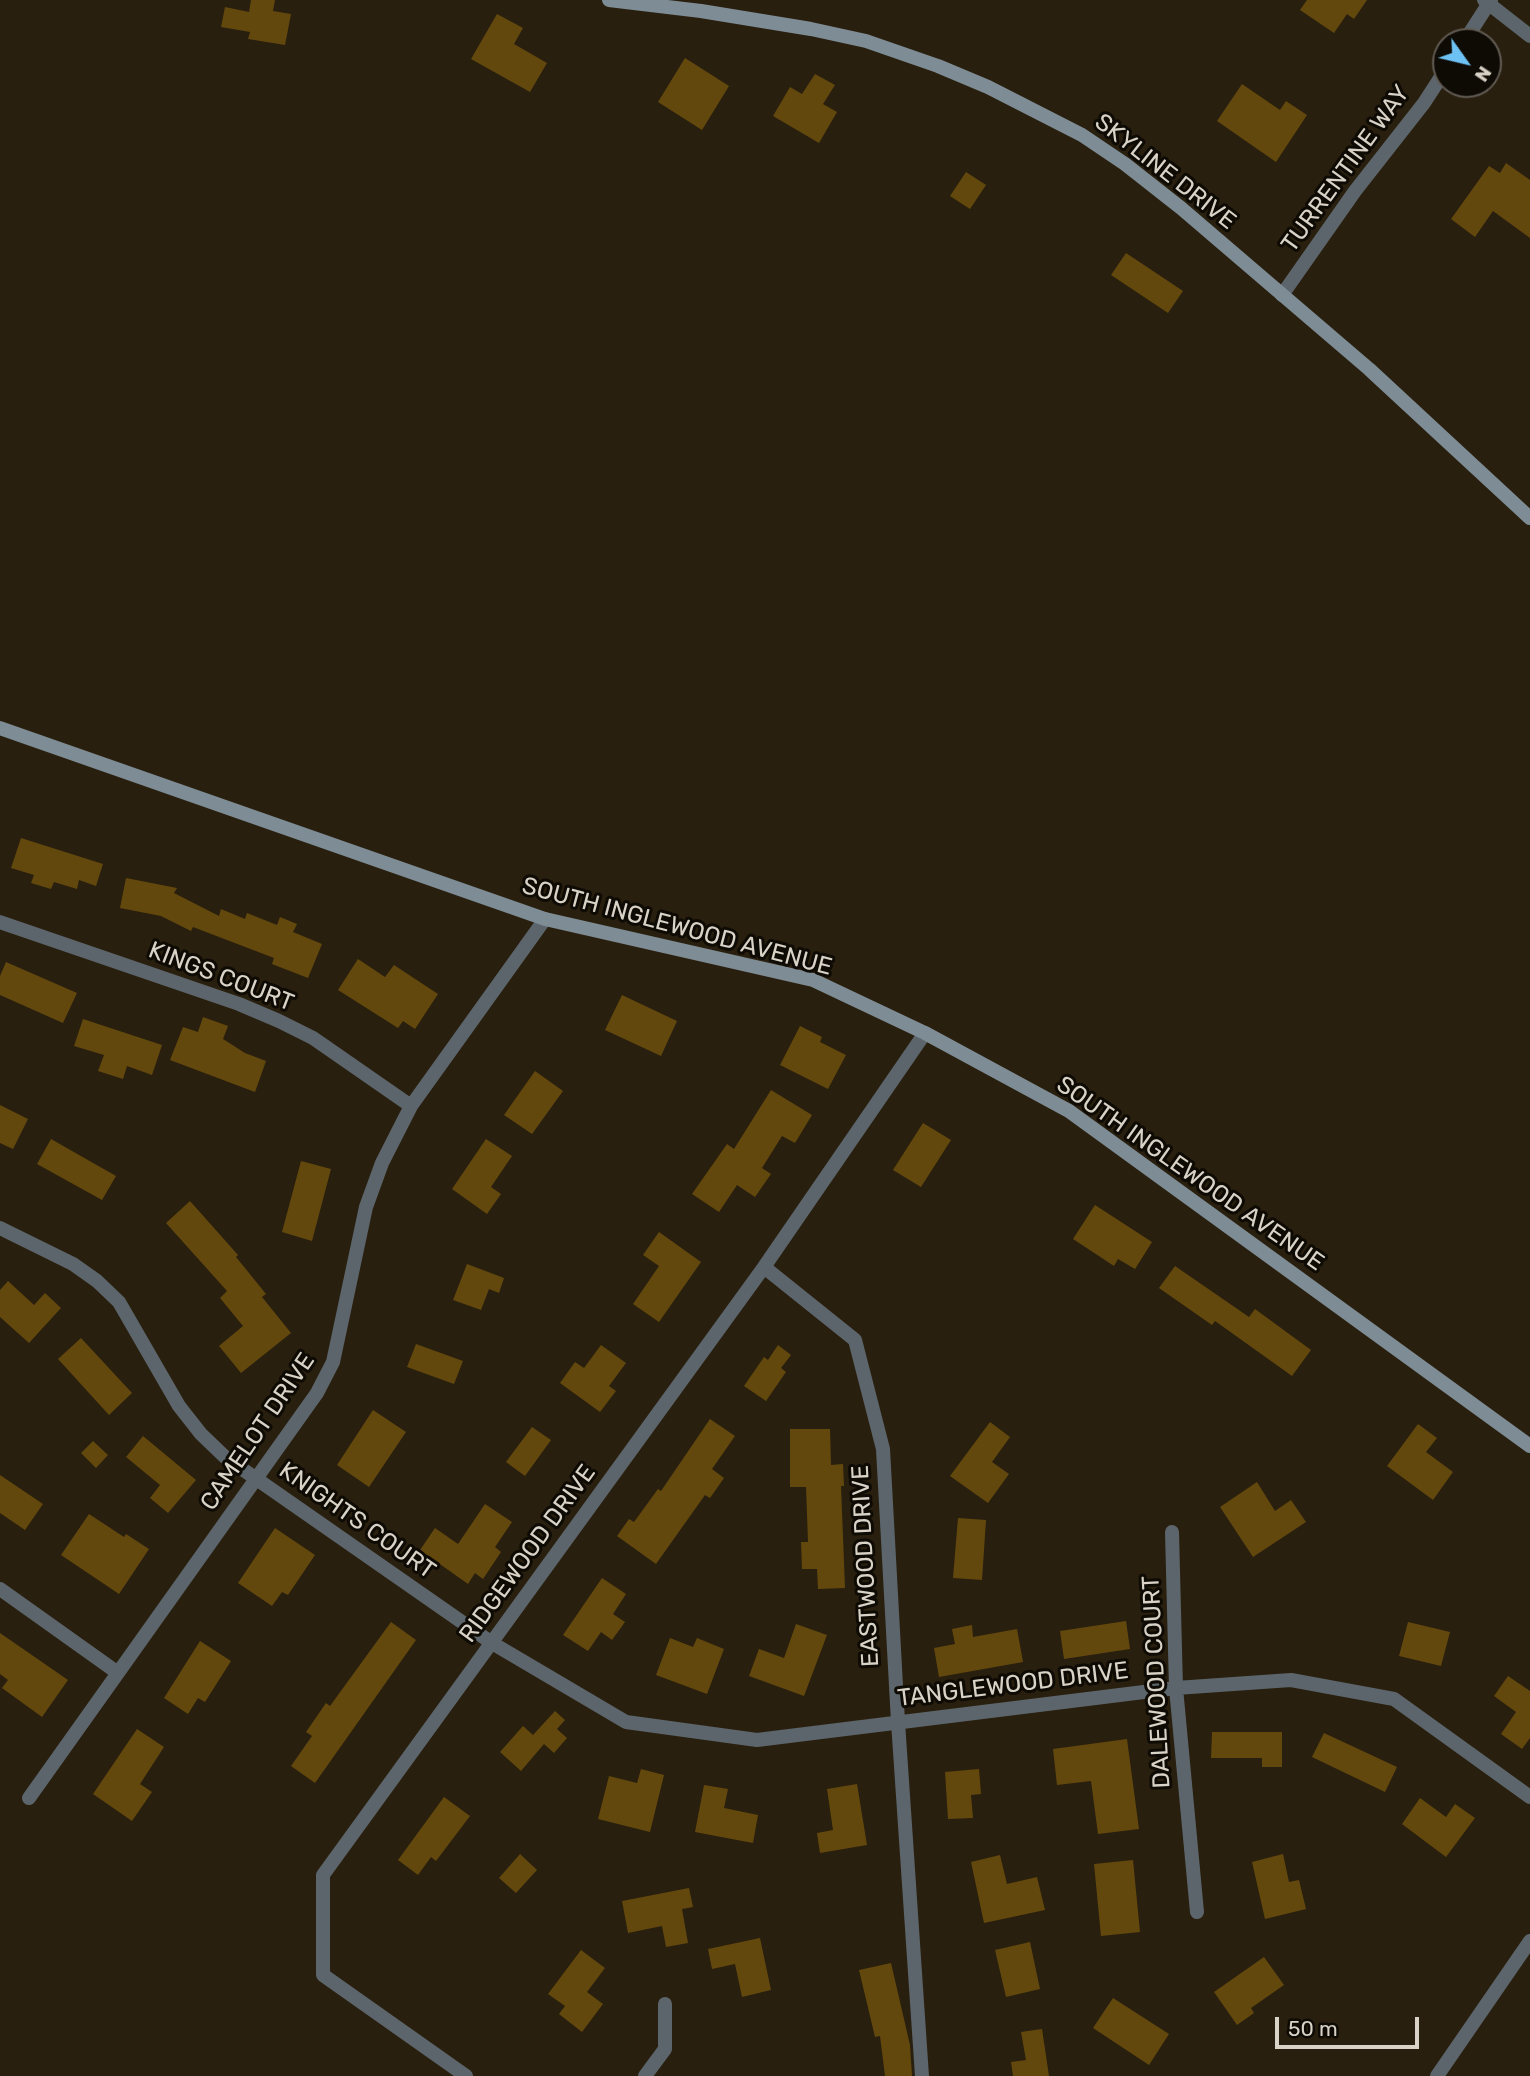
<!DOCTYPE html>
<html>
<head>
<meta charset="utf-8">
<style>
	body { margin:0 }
	#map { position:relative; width:1530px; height:2076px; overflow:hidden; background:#291f0e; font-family:Rubik,sans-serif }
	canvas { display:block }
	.north { position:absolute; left:1432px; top:28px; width:70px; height:70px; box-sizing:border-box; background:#0e0a04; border:2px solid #5f5a52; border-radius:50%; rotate:124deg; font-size:19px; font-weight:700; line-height:28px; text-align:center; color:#d8d2c7 }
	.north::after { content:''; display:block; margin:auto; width:24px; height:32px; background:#6ec2f3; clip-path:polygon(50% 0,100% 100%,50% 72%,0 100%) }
	.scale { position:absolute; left:1275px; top:2017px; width:144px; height:32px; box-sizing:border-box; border:4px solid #d8d2c7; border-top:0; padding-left:9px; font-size:21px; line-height:24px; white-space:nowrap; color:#d8d2c7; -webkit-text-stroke:5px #0e0a04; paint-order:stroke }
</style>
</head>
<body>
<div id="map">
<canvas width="1530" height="2076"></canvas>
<div class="north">N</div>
<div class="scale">50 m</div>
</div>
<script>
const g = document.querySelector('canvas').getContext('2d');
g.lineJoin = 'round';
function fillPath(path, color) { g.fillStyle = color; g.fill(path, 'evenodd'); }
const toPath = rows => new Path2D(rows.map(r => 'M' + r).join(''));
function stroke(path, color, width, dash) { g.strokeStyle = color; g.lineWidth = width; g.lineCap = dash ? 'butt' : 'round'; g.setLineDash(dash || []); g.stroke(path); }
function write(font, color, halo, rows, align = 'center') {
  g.font = font + ' Rubik,sans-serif'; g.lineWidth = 6; g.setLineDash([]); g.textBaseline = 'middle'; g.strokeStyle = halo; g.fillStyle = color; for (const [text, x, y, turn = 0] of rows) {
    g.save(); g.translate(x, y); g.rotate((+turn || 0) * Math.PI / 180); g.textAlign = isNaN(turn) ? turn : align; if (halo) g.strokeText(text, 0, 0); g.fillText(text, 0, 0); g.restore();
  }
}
fillPath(toPath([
	[251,0,275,0,273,11,291,14,285,45,248,39,250,32,221,27,225,7,249,12],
	[1307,0,1367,0,1354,19,1347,14,1334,33,1300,10],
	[497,14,523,28,514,44,547,63,530,92,471,59],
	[685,58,729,86,702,130,658,102],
	[815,74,835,85,823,104,837,112,819,143,773,116,790,87,802,94],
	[1242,84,1280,110,1286,101,1307,115,1276,162,1217,121],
	[1506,163,1530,180,1530,238,1493,211,1475,237,1451,219,1489,166,1500,173],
	[966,172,986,185,970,209,950,196],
	[1126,253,1183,291,1168,313,1111,275],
	[21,838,103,864,96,886,79,880,77,889,54,882,51,889,31,883,34,875,11,868],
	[126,878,177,888,174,893,219,916,221,909,245,919,247,913,277,925,280,917,297,924,293,932,322,944,308,978,272,964,274,958,193,927,191,931,161,916,120,908],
	[358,959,385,977,394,965,438,994,415,1029,403,1021,398,1028,338,990],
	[6,962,77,993,63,1023,0,995,0,976],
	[622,995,677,1021,661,1056,605,1030],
	[203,1017,228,1026,223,1039,245,1053,266,1061,255,1092,170,1060,183,1027,198,1032],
	[83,1019,162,1045,152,1075,127,1066,123,1079,98,1071,104,1055,74,1046],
	[800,1026,822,1037,820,1042,846,1055,828,1089,780,1065],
	[535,1071,563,1091,532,1134,504,1115],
	[771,1090,812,1115,795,1143,782,1136,762,1168,771,1174,755,1197,737,1185,719,1212,692,1194,727,1144,734,1149],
	[0,1105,28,1119,13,1149,0,1143],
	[923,1123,951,1140,921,1187,893,1170],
	[51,1139,116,1176,102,1200,37,1164],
	[486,1139,512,1156,491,1187,501,1194,487,1214,452,1189],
	[301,1161,331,1169,312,1241,282,1232],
	[190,1201,238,1255,236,1257,266,1294,262,1297,291,1333,241,1373,219,1346,243,1326,220,1298,227,1291,166,1223],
	[1095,1205,1152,1242,1135,1269,1118,1259,1114,1266,1073,1239],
	[659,1232,701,1262,659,1322,633,1304,659,1266,643,1255],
	[467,1264,504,1278,499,1293,489,1289,481,1310,453,1300],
	[1175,1266,1249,1317,1255,1309,1311,1350,1292,1376,1215,1321,1212,1325,1159,1288],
	[8,1281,34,1305,45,1293,61,1308,29,1343,0,1317,0,1290],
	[81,1338,132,1393,109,1415,58,1359],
	[416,1344,463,1361,454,1384,407,1367],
	[601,1345,626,1363,609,1386,616,1391,600,1412,560,1383,575,1362,584,1368],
	[778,1345,791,1355,781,1368,786,1372,766,1401,744,1386,764,1357,768,1360],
	[373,1410,406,1432,369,1487,337,1465],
	[710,1419,735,1436,712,1469,724,1478,710,1498,705,1495,656,1564,617,1536,629,1519,634,1522,658,1489,661,1491],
	[990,1422,1010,1437,992,1462,1009,1474,988,1503,950,1476],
	[1418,1424,1437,1438,1426,1452,1453,1472,1433,1500,1387,1466],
	[532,1427,551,1440,525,1476,506,1462],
	[790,1429,830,1429,831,1465,843,1464,844,1486,841,1486,845,1588,818,1589,817,1569,802,1569,801,1542,808,1542,806,1487,790,1487],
	[143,1436,196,1480,168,1513,150,1498,160,1485,126,1457],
	[93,1441,108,1455,96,1468,81,1453],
	[0,1475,43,1504,25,1530,0,1513],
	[1257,1482,1275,1511,1291,1500,1306,1522,1253,1557,1220,1507],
	[485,1504,512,1522,495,1547,501,1552,483,1579,475,1573,468,1584,420,1550,435,1528,458,1544],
	[89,1514,124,1537,126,1534,149,1549,119,1594,61,1555],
	[958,1518,986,1520,982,1580,953,1578],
	[275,1528,315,1555,288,1595,282,1592,272,1606,238,1583],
	[602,1578,626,1594,613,1614,625,1622,612,1640,601,1632,588,1651,563,1635],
	[1126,1621,1130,1649,1064,1659,1060,1631],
	[391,1622,416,1640,315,1783,291,1766,312,1736,306,1732,326,1703,330,1706],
	[1408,1622,1450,1632,1441,1666,1399,1656],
	[796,1624,827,1635,804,1696,749,1676,759,1649,784,1658],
	[972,1625,973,1637,1017,1629,1023,1662,939,1677,934,1648,955,1644,952,1629],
	[0,1633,68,1680,42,1717,2,1688,8,1680,0,1674],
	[670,1638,693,1647,697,1638,724,1649,707,1694,656,1675],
	[200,1641,231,1661,205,1702,198,1698,188,1714,164,1698],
	[1508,1676,1530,1691,1530,1738,1522,1749,1501,1734,1516,1712,1494,1696],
	[555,1711,565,1720,557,1729,567,1738,554,1753,544,1744,521,1771,500,1752,523,1726,533,1735],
	[137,1729,164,1747,140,1784,152,1792,132,1821,93,1794],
	[1212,1732,1282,1732,1282,1767,1262,1767,1262,1758,1211,1758],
	[1324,1733,1397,1767,1385,1792,1312,1757],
	[1127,1739,1139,1829,1098,1834,1091,1781,1057,1785,1053,1749],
	[641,1769,664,1775,650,1832,598,1819,609,1776,637,1783],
	[979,1769,981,1794,971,1795,973,1818,948,1819,945,1772],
	[857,1784,867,1845,820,1853,817,1833,833,1830,827,1789],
	[704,1785,728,1789,724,1808,758,1815,753,1843,695,1832],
	[444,1797,470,1816,436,1861,431,1857,418,1875,398,1860],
	[1420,1798,1446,1817,1455,1804,1475,1818,1446,1857,1402,1824],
	[520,1854,537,1870,516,1893,499,1878],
	[1283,1854,1289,1882,1299,1880,1306,1909,1265,1919,1252,1862],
	[1000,1855,1007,1884,1037,1877,1045,1910,984,1923,971,1862],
	[1133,1860,1140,1932,1101,1936,1094,1864],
	[689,1888,693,1907,682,1909,688,1943,666,1947,662,1926,628,1933,622,1901],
	[760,1938,771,1990,742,1997,735,1964,712,1969,708,1949],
	[1030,1942,1040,1989,1006,1997,995,1950],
	[581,1950,605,1968,587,1992,603,2004,582,2032,559,2014,565,2006,548,1994],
	[1264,1957,1284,1985,1251,2008,1254,2013,1237,2025,1214,1992],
	[891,1963,910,2045,912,2076,885,2076,880,2036,875,2037,859,1970],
	[1113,1998,1169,2034,1149,2065,1093,2028],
	[1042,2029,1049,2076,1013,2076,1011,2062,1026,2060,1021,2032]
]), '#63480e');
stroke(toPath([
	[1484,0,1530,36],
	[1464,42,1491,0],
	[1282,295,1355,191,1424,103,1446,69],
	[0,922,239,1004,279,1021,313,1038,411,1106],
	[0,1228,73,1264,97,1281,119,1302,179,1406,201,1434,225,1457,492,1643,626,1722,757,1740,1176,1688,1291,1680,1394,1699,1530,1797],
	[764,1267,855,1340,883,1449,898,1722,922,2076],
	[1172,1532,1176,1688,1197,1912],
	[0,1589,118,1673],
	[29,1798,317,1393,333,1362,366,1207,382,1163,411,1106,545,919],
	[466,2076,323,1975,323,1875,764,1267,925,1033],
	[645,2076,665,2049,665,2004],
	[1437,2076,1530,1941]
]), '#5c656b', 14);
stroke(toPath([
	[609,0,701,11,811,29,866,41,938,66,988,87,1082,135,1125,164,1181,208,1369,369,1530,518],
	[0,728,545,919,813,980,925,1033,1069,1111,1530,1446]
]), '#7e8c95', 14);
write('24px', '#d8d2c7', '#0e0a04', [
	["TURRENTINE WAY",1346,169,-54],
	["SKYLINE DRIVE",1165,172,38],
	["SOUTH INGLEWOOD AVENUE",677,927,15],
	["KINGS COURT",221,977,21],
	["SOUTH INGLEWOOD AVENUE",1190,1174,35],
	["CAMELOT DRIVE",258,1432,-56],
	["KNIGHTS COURT",357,1521,35],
	["RIDGEWOOD DRIVE",528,1554,-54],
	["EASTWOOD DRIVE",866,1566,-93],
	["DALEWOOD COURT",1157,1682,-93],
	["TANGLEWOOD DRIVE",1013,1685,-7]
]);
</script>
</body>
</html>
